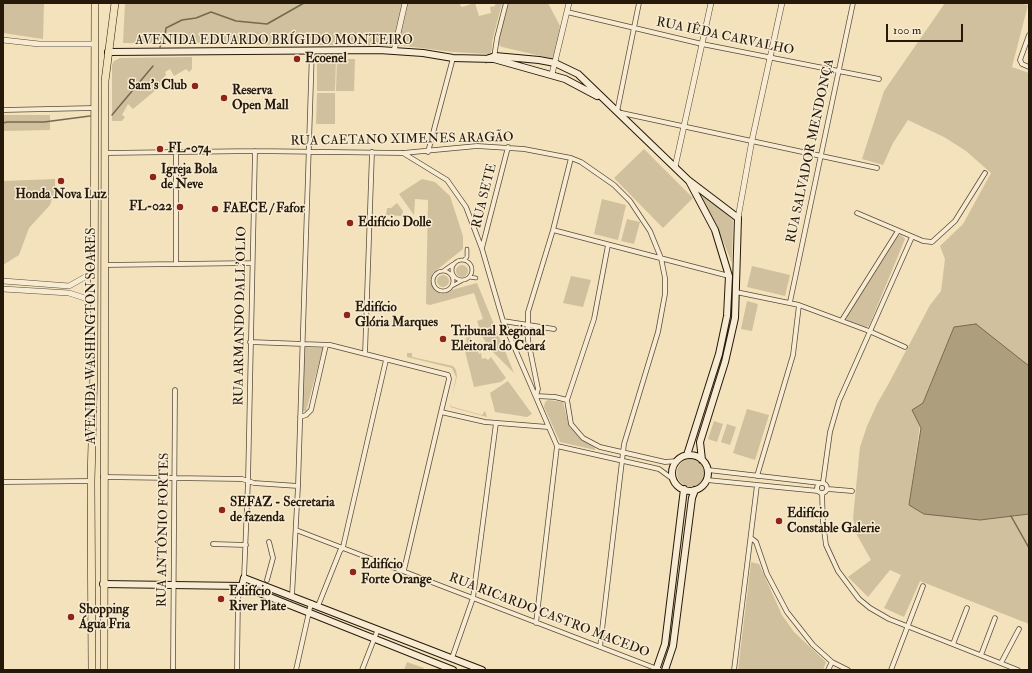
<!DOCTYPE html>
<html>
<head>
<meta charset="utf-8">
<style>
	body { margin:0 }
	#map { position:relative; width:1032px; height:673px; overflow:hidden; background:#f3e2bb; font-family:"IM FELL Double Pica",serif }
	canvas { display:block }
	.frame { position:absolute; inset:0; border:4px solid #261909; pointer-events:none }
	.scale { position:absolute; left:886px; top:24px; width:77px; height:18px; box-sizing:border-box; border:2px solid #261909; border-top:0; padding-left:5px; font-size:12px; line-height:14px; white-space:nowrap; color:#261909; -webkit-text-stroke:3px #f7ecd3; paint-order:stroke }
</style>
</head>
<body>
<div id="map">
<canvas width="1032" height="673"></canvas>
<div class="frame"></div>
<div class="scale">100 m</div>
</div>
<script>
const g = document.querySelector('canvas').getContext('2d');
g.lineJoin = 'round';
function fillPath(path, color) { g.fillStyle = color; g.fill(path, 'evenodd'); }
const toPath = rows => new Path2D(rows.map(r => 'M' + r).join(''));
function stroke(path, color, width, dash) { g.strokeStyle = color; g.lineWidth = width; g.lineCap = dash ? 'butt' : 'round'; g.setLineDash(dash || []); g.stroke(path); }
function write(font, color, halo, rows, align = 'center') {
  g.font = font + ' "IM FELL Double Pica",serif'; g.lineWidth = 3; g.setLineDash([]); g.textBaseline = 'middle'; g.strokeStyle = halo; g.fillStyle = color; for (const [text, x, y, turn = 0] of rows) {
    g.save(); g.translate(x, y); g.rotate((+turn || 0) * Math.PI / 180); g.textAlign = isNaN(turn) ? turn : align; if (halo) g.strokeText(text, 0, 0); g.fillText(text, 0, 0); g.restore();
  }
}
fillPath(toPath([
	[3,3,44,3,43,39,3,33],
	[125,3,459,3,462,7,475,3,479,16,491,13,490,7,495,6,495,3,502,3,492,42,492,48,491,53,488,54,453,52,405,46,123,43],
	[509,3,548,3,560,26,554,59,502,47,499,45,498,42],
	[945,3,1018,3,1028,5,1012,67,1029,73,1029,366,954,327,923,403,909,505,980,520,1029,514,1029,624,920,581,904,617,884,608,901,575,890,570,868,597,848,577,871,560,857,535,853,518,860,447,867,426,877,404,889,383,930,305,941,291,945,259,940,246,963,224,991,173,966,151,944,137,908,120,893,143,883,165,862,159,884,91],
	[192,57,192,69,189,72,186,69,174,76,170,69,165,72,166,75,164,77,165,80,169,79,133,109,128,104,122,115,125,117,122,121,112,121,112,65,114,61,120,58],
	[317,59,336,59,335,91,317,91],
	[337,59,355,59,354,91,336,91],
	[317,93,335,93,335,124,316,124],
	[3,115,50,115,50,130,3,131],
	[644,149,693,198,663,228,614,178],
	[55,179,55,190,50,205,29,228,19,255,3,265,3,181],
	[422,179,435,182,450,196,463,236,463,249,433,273,431,279,432,285,436,290,444,292,477,283,514,373,493,352,483,338,477,321,483,319,474,293,430,305,426,304,428,200,415,199,414,215,399,194],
	[699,192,702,192,733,220,732,263,717,226],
	[602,199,626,205,618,240,594,234],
	[397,203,403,211,402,216,386,215,387,208,391,208],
	[627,219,640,222,634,244,621,241],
	[901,235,905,239,869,326,866,327,847,320,846,318,898,236],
	'456 271a6 6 0 1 1 12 0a6 6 0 1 1-12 0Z',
	[752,266,790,275,785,296,747,287],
	'437 281a6 6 0 1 1 12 0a6 6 0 1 1-12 0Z',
	[571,276,591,280,583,307,563,303],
	[747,301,758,304,752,331,741,329],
	[470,337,472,343,474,343,475,348,477,348,479,354,481,353,482,359,485,358,488,360,491,357,506,378,501,382,474,387,463,343,467,342,466,338],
	[305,347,323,348,306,411,302,411],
	[407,353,412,353,412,357,453,366,456,370,457,376,450,406,482,415,485,411,487,417,450,407,456,377,452,368,407,357],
	[508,381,532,414,527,417,495,412,490,393],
	[548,400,563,402,569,426,581,439,595,448,595,450,560,442,544,407,545,402],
	[747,409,769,415,755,460,733,453],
	[714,421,723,424,717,442,708,439],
	[727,424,736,427,730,445,721,442],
	'677 473a14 14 0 1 1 28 0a14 14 0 1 1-28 0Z',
	[751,562,759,564,782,615,794,632,826,662,823,670,738,670],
	[407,662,424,668,423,670,404,670]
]), '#d0c09d');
const water = toPath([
	[976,324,1029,366,1029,514,980,520,924,514,909,505,921,428,912,410,923,403,954,327,976,324]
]);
fillPath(water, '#ad9e7e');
stroke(water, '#77694f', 1);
stroke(toPath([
	[160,47,165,35,166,28,182,20,196,18,211,12,236,21,267,24,304,3],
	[112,115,153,66],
	[3,123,7,122,44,122,90,116],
	[1011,516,1029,548]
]), '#77694f', 1.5);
const pedestrian = toPath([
	[464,260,467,257,467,249],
	'452 270a10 10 0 1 1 20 0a10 10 0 1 1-20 0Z',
	[443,271,453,264],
	'433 281a10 10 0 1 1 20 0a10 10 0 1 1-20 0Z',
	[469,277,476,278],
	[452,286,463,280]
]);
const minor = toPath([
	[639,3,617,112,877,168],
	[567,12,702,44,879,79],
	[1029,35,1020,60,1022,64,1029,67],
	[494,58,497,38,506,3],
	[3,110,94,108],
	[428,152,453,58],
	[105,153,255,151,403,153,477,146,524,149,571,158,581,162,614,185,630,201,650,231,661,258,665,278,665,294,658,332,624,444,600,647],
	[403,153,447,180,466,207,482,249,503,321,557,446,536,623],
	[857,213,923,241,932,242,955,221,985,173],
	[553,230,729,276],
	[608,245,594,319,567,400,571,424,583,438,600,447,665,462,677,461],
	[482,248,508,147],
	[176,263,176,152],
	[104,265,252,263],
	[736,292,799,305,869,331,905,347],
	[790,302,853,3],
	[842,320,898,231],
	[503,321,554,329],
	[250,342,330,345,448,375,449,379,441,412,404,570],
	[365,354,372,152],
	[536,396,538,389,528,340,528,312,553,230,571,158],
	[536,396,555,397,567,400],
	[441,412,485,422,548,427],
	[300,417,306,415,311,410,326,345],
	[557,446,659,469,674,480],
	[708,470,820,483],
	[757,476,793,355,799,305],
	[103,477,242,479,254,483,298,486],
	[707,480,818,491],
	[3,482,91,481],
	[823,482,830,432,839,401,912,237],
	'817 488a5 5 0 1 1 10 0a5 5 0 1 1-10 0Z',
	[828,489,852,491],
	[822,493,823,522,826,545,838,571,859,599,870,608,889,619,1018,670],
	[296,530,660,670],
	[751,538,756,542,767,574,787,612,813,645,832,662,848,670],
	[213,544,246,545],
	[244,578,248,481,255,151],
	[267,580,273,558,269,542],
	[292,596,298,486,312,50],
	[318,606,340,551,343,547,386,360],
	[953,644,967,608],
	[981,655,995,618],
	[452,658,473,598,496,423],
	[1001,663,1019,629],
	[173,670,175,390],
	[237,670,238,598,242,586],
	[296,670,311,603],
	[362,670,378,629],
	[734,670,757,485],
	[828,670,832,662],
	[891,670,923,586]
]);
const tertiary = toPath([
	[3,40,39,44,95,44],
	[394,51,405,3],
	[552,74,569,3],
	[675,167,711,3],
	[738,218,752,140,782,3],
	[3,281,69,286,94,272],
	[3,289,69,293,94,301]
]);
const secondary = toPath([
	[108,52,379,50,423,53,453,58,494,59,565,79,597,96],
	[487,59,495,56,539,60,555,63,578,74,688,180,738,218,735,318,725,362,700,442,702,460],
	[687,455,719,354,727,316,729,276,715,230,689,181],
	'672 473a18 18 0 1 1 36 0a18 18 0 1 1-36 0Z',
	[103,584,242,586,453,670],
	[242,586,244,578,482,670],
	[656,670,665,644,684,489],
	[665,670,673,646,692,498,695,490]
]);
const trunk = toPath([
	[92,670,91,481,94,366,95,3],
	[104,670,105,81,115,3]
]);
stroke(pedestrian, '#594b36', 4.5);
stroke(minor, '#594b36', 5.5);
stroke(tertiary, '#594b36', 6);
stroke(secondary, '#261909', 8);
stroke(trunk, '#261909', 8);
stroke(pedestrian, '#f7ecd3', 3);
stroke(minor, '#f7ecd3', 4);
stroke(tertiary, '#f7ecd3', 5);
stroke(secondary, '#f7ecd3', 6);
stroke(trunk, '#f3e2bb', 7);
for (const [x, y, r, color] of [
	[297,59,4,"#8f2418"],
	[195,86,4,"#8f2418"],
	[224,98,4,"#8f2418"],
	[160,149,4,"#8f2418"],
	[153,177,4,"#8f2418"],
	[61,181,4,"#8f2418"],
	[180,207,4,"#8f2418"],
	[215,209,4,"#8f2418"],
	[350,223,4,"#8f2418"],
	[347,315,4,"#8f2418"],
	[443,339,4,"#8f2418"],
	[222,510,4,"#8f2418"],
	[779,521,4,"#8f2418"],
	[353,572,4,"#8f2418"],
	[221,599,4,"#8f2418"],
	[71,617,4,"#8f2418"]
]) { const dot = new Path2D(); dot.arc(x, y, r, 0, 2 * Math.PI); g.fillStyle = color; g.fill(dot); stroke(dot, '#f7ecd3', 1.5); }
write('13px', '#261909', '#f7ecd3', [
	["RUA IÊDA CARVALHO",725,37,12],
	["AVENIDA EDUARDO BRÍGIDO MONTEIRO",274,41],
	["RUA CAETANO XIMENES ARAGÃO",402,140,-1],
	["RUA SALVADOR MENDONÇA",811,151,-78],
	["RUA SETE",485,196,-76],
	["RUA ARMANDO DALL'OLIO",241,316,-89],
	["AVENIDA WASHINGTON SOARES",92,336,-90],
	["RUA ANTÔNIO FORTES",164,530,-89],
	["RUA RICARDO CASTRO MACEDO",549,616,21]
]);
write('bold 13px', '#261909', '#f7ecd3', [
	["Ecoenel",305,59],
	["Sam's Club",187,86,"right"],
	["Reserva",232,91],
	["Open Mall",232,106],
	["FL-074",168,149],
	["Igreja Bola",161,170],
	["de Neve",161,185],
	["Honda Nova Luz",61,195,"center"],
	["FL-022",172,207,"right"],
	["FAECE / Fafor",223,209],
	["Edifício Dolle",358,223],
	["Edifício",355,308],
	["Glória Marques",355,323],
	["Tribunal Regional",451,332],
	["Eleitoral do Ceará",451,347],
	["SEFAZ - Secretaria",230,503],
	["de fazenda",230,518],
	["Edifício",787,514],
	["Constable Galerie",787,529],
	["Edifício",361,565],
	["Forte Orange",361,580],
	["Edifício",229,592],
	["River Plate",229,607],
	["Shopping",79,610],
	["Água Fria",79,625]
], 'left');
</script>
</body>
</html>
